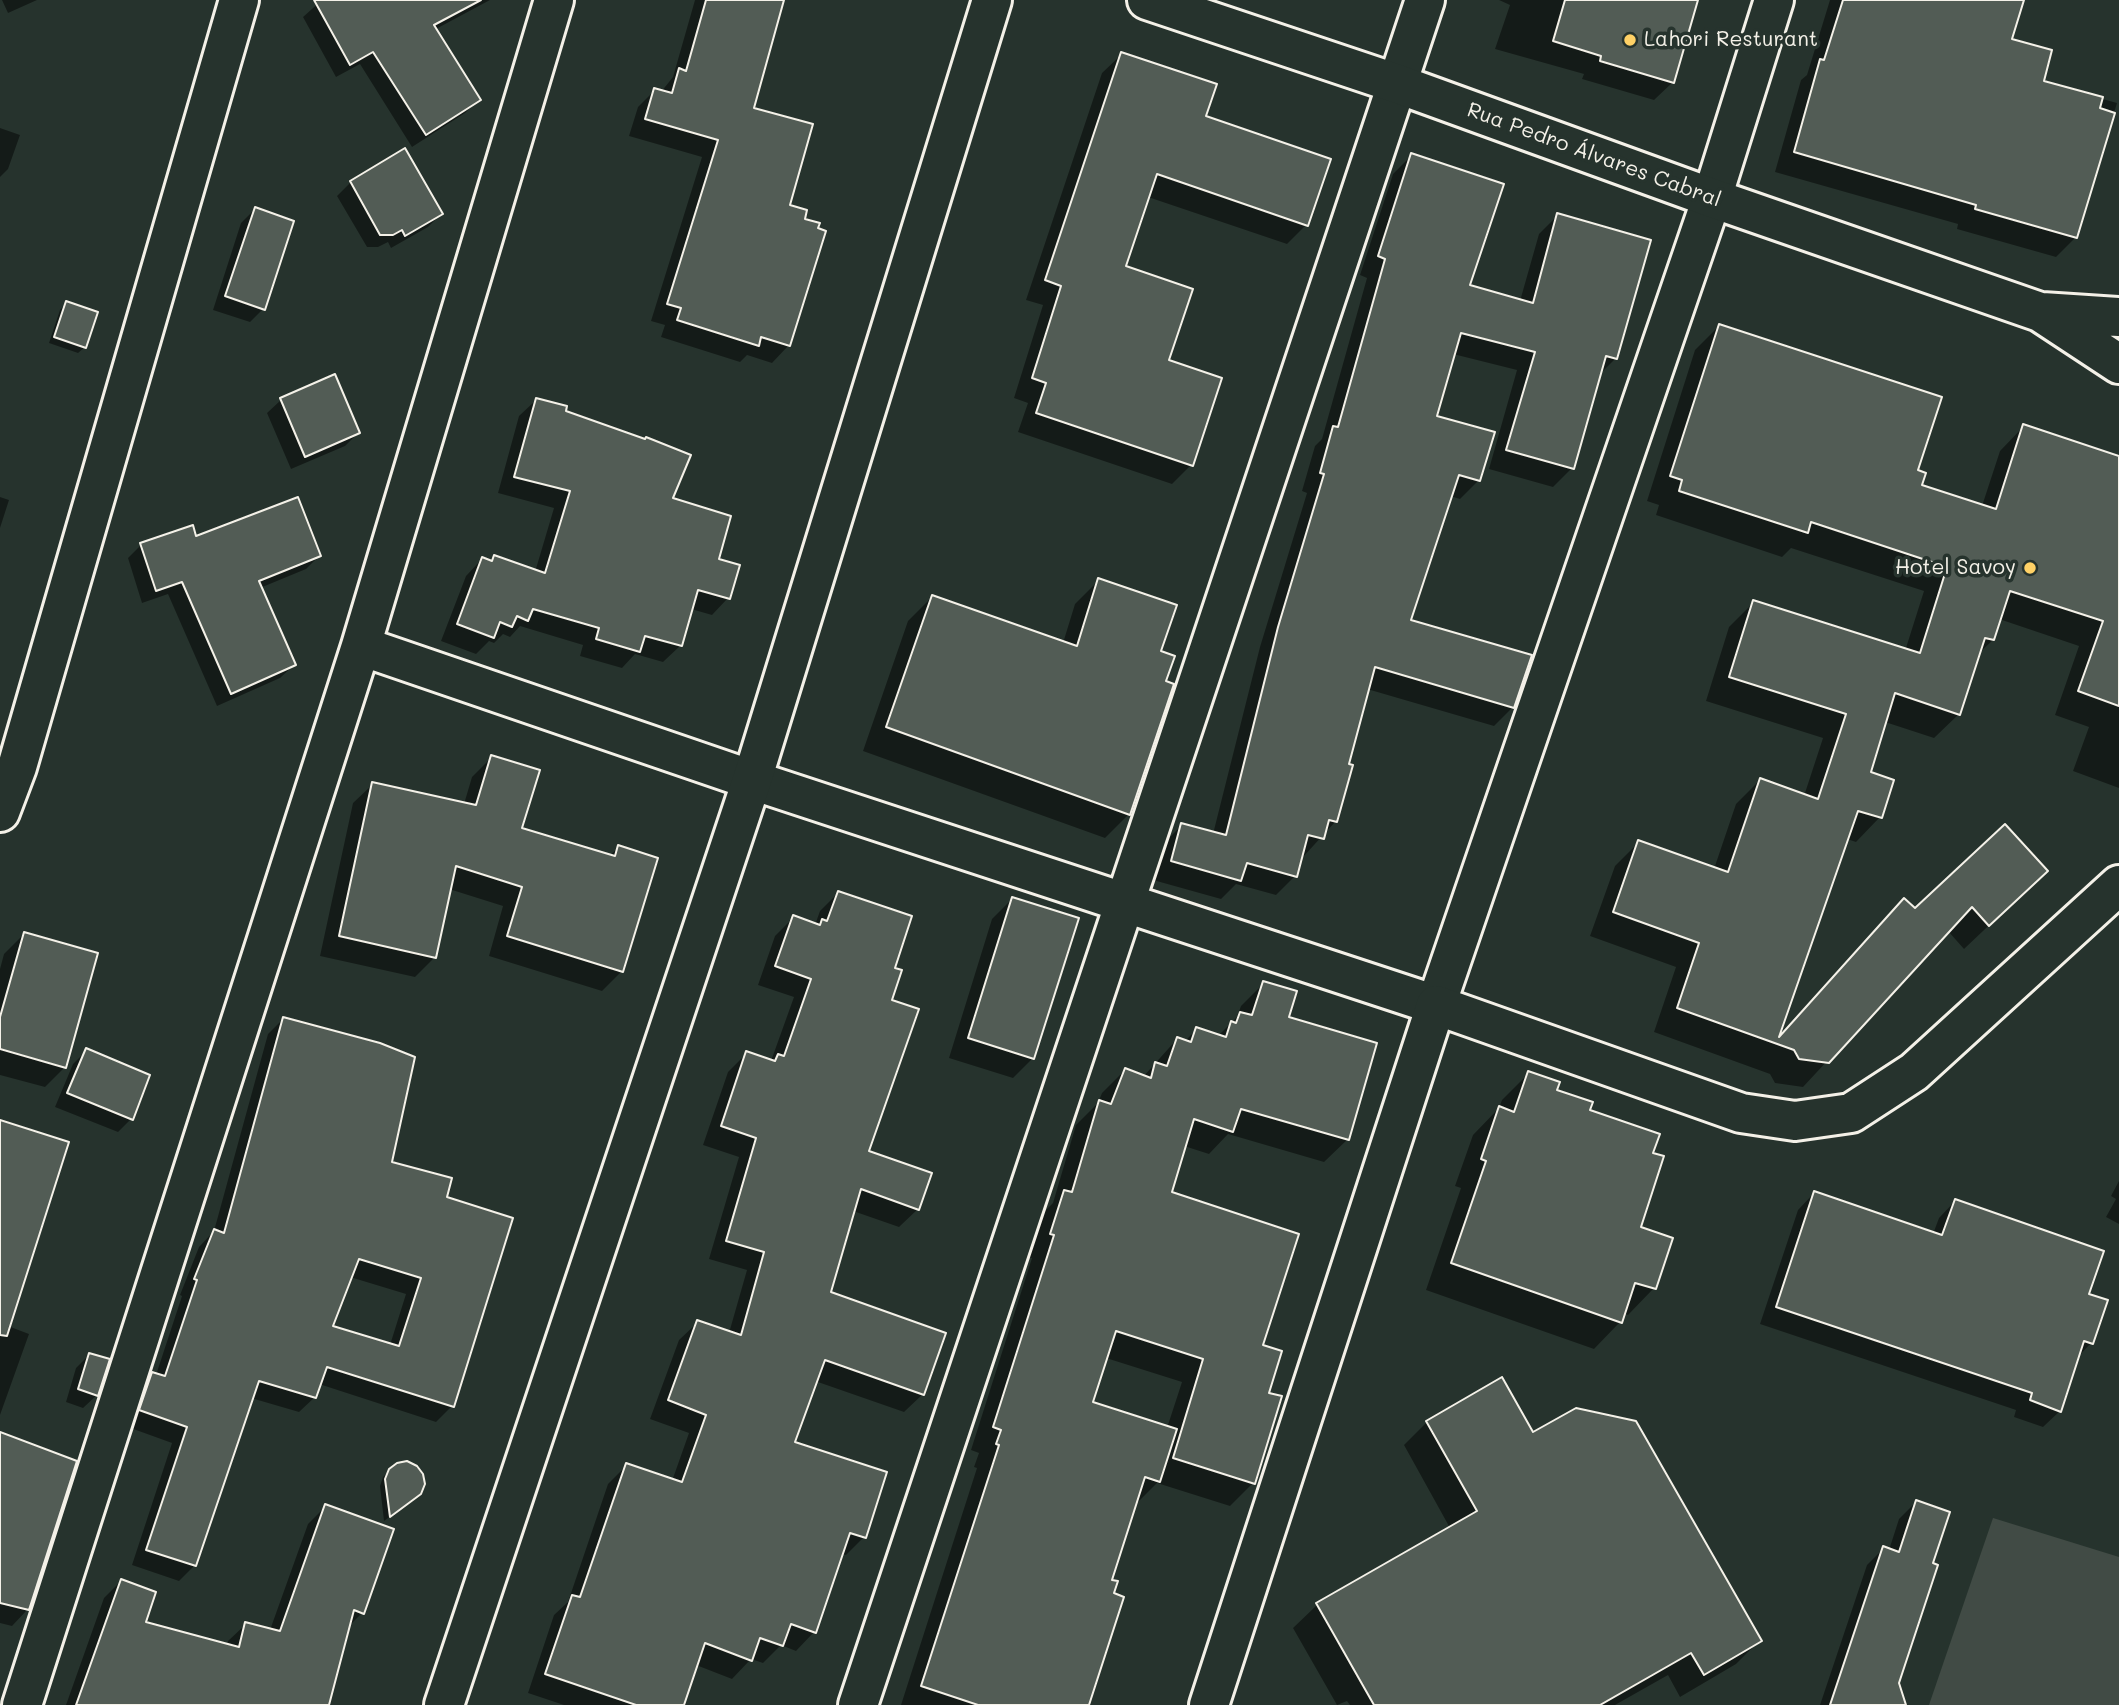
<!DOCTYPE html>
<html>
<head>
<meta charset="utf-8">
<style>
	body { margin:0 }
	canvas { display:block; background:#26332d }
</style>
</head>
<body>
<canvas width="2119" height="1705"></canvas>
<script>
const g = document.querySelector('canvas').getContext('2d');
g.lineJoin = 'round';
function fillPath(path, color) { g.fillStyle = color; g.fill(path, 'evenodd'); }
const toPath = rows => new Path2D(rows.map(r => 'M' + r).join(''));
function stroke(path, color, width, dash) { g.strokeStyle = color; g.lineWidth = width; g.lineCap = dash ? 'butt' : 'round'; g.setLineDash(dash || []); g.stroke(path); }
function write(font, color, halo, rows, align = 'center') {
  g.font = font + ' Mali,sans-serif'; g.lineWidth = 7; g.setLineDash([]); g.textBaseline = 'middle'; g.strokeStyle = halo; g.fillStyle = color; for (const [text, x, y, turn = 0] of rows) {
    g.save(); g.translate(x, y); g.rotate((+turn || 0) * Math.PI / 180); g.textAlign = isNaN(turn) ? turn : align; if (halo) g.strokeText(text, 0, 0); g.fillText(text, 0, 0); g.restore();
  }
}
fillPath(toPath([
	[1993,1518,2119,1557,2119,1705,1929,1705]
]), '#414b45');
fillPath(toPath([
	[2,0,37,0,8,13],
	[322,0,490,0,434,30,479,99,465,113,412,147,360,64,336,77,303,17],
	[695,0,782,0,752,109,788,206,789,345,772,363,747,355,740,362,661,337,665,325,651,321,702,157,629,136,638,107,655,90,661,92,673,77],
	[1696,0,1673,82,1654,100,1582,79,1584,74,1495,49,1510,5,1499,0],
	[1830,0,2022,0,2010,40,2042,82,2117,103,2076,237,2056,257,1957,229,1958,224,1775,172,1801,80,1807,75],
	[1122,54,1204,117,1306,225,1287,244,1148,197,1124,267,1167,361,1191,465,1172,484,1018,432,1028,403,1014,398,1043,305,1026,300,1102,73],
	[0,128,20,135,8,169,0,177],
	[1412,155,1468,286,1520,301,1539,234,1558,215,1616,358,1599,375,1572,468,1553,487,1489,469,1517,370,1453,354,1435,417,1479,480,1460,499,1450,496,1408,621,1513,707,1494,726,1367,689,1336,821,1303,857,1300,856,1295,876,1276,895,1236,884,1221,899,1153,880,1163,844,1182,825,1213,834,1260,647,1307,493,1302,491,1315,446,1322,439,1367,278,1360,275,1393,174],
	[351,182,441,214,428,227,391,248,388,242,378,247,367,247,337,196],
	[255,209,263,309,250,322,213,310,241,223],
	[66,303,85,347,78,353,49,343,60,310],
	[1719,326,1916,472,1920,486,1982,506,2000,451,2024,426,2119,457,2119,788,2073,771,2089,727,2055,715,2079,646,1999,619,1993,640,1978,654,1959,714,1934,738,1885,722,1868,773,1892,781,1880,817,1856,842,1847,839,1777,1040,1904,900,1916,911,2021,895,1964,949,1948,931,1803,1087,1775,1083,1770,1074,1654,1032,1676,967,1590,936,1615,866,1639,842,1714,869,1736,804,1760,780,1804,796,1823,738,1706,701,1729,627,1754,602,1905,651,1924,591,1791,548,1782,557,1656,515,1659,505,1647,501,1695,350],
	[281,400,358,433,345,446,291,469,267,413],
	[536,400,564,412,671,499,717,560,728,598,712,615,691,609,680,646,663,662,635,654,622,668,580,656,583,645,520,626,510,637,503,634,494,643,489,641,476,654,441,641,466,576,482,559,490,562,495,557,535,572,554,508,498,493,519,416],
	[0,497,9,500,0,528],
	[195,538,319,556,306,569,260,588,294,665,280,678,217,706,168,594,142,603,128,558,141,545],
	[1099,580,1159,652,1129,814,1105,838,863,751,908,621,932,597,1063,643,1075,604],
	[492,757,520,829,609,856,619,847,622,971,602,991,489,956,503,906,449,889,435,957,415,977,320,956,353,803,373,784,464,804,472,777],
	[838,893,893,969,867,1152,918,1209,899,1227,853,1211,829,1293,923,1394,904,1412,815,1381,793,1443,864,1537,846,1555,841,1554,814,1632,796,1651,781,1645,763,1663,751,1659,732,1679,696,1665,682,1705,564,1705,528,1693,554,1615,568,1602,608,1484,627,1465,672,1481,689,1433,650,1419,679,1340,698,1322,729,1333,747,1270,709,1259,739,1157,703,1145,728,1072,747,1053,771,1061,794,997,758,985,775,936,794,917,815,925,820,911],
	[1012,899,1033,1058,1013,1078,949,1058,992,919],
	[25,933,65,1067,45,1087,0,1075,0,969,4,954],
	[1264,983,1286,1018,1348,1139,1324,1162,1228,1134,1209,1154,1184,1146,1170,1193,1261,1347,1267,1394,1253,1483,1230,1506,1157,1483,1136,1504,1110,1581,1087,1705,901,1705,977,1468,974,1467,979,1453,971,1450,1032,1258,1028,1257,1041,1215,1053,1203,1076,1125,1098,1103,1102,1093,1125,1070,1143,1077,1177,1039,1184,1042,1197,1029,1218,1036,1237,1017,1241,1006],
	[1106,1358,1182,1382,1167,1428,1091,1403],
	[283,1019,390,1164,444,1198,452,1406,436,1422,319,1384,315,1397,299,1412,251,1398,195,1565,179,1581,132,1565,172,1443,125,1426,136,1389,152,1374,156,1375,182,1296,180,1295,199,1247,214,1231,268,1034],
	[350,1277,406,1294,390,1345,331,1327],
	[86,1051,131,1119,118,1132,55,1107,73,1064],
	[1529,1073,1651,1154,1638,1228,1654,1288,1628,1315,1623,1313,1620,1322,1594,1349,1426,1290,1461,1188,1455,1186,1473,1135,1499,1108,1502,1100],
	[0,1122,8,1326,29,1334,0,1415],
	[2119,1181,2119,1224,2106,1217,2116,1199,2111,1196],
	[1814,1193,1933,1234,1939,1218,1955,1201,2087,1295,2091,1343,2077,1358,2060,1411,2043,1427,2014,1417,2016,1410,1760,1324,1798,1210],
	[89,1355,97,1395,83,1408,66,1402,76,1368],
	[1427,1422,1533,1435,1759,1641,1736,1664,1680,1697,1668,1675,1615,1705,1350,1705,1347,1701,1337,1705,1293,1628,1317,1605,1450,1528,1404,1445],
	[0,1434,28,1609,12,1626,0,1623],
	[390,1470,412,1500,384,1521,380,1486,383,1477],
	[1916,1502,1897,1683,1902,1705,1820,1705,1867,1565,1884,1548,1889,1550,1899,1519],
	[326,1506,362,1613,347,1628,327,1705,66,1705,104,1598,121,1581,144,1623,227,1645,228,1641,246,1624,270,1630,308,1524]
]), '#0007');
const building = toPath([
	[314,0,481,0,434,25,481,100,426,135,373,52,350,65,314,0],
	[706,0,784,0,754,108,813,124,790,205,807,210,805,219,820,223,818,228,826,231,790,346,761,337,759,346,677,320,681,308,667,304,718,140,645,119,654,88,672,93,679,68,686,71,706,0],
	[1565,0,1698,0,1674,83,1600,61,1601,56,1553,41,1565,0],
	[1843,0,2024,0,2012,39,2052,50,2044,81,2103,97,2100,108,2115,113,2077,238,1975,209,1976,205,1794,152,1820,59,1824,60,1843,0],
	[1121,52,1217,84,1206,116,1331,159,1308,226,1157,174,1126,266,1193,289,1169,360,1222,378,1193,466,1036,413,1046,383,1032,378,1061,286,1045,280,1121,52],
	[405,148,443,214,405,236,402,230,393,235,380,235,350,181,405,148],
	[1411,153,1504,184,1470,285,1533,303,1557,213,1651,240,1617,359,1606,356,1574,469,1506,450,1535,352,1461,333,1437,416,1495,432,1480,481,1459,475,1411,620,1532,655,1514,708,1375,667,1349,764,1353,765,1337,822,1329,820,1324,839,1308,835,1297,877,1247,863,1241,881,1171,861,1181,823,1226,835,1278,627,1324,474,1320,473,1333,426,1338,427,1385,259,1378,256,1411,153],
	[255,207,294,221,265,310,225,296,255,207],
	[66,301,98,312,86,348,54,337,66,301],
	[1719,324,1942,397,1918,470,1926,473,1922,485,1996,509,2023,424,2119,456,2119,706,2078,691,2103,621,2010,591,1994,640,1985,638,1960,715,1895,693,1871,772,1894,780,1882,818,1858,811,1779,1037,1904,898,1915,908,2005,824,2048,871,1989,926,1972,907,1829,1063,1799,1059,1794,1050,1677,1008,1699,943,1613,912,1638,840,1728,872,1760,778,1818,799,1846,714,1729,677,1753,600,1920,653,1947,567,1811,522,1808,533,1679,491,1682,480,1670,476,1719,324],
	[335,374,360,433,305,457,280,398,335,374],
	[536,398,567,406,566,411,645,439,646,437,691,455,673,498,731,516,719,559,740,565,730,599,698,590,682,646,645,636,640,652,596,639,599,628,533,609,528,621,517,616,512,627,500,622,494,638,457,624,482,557,492,561,494,555,545,573,570,491,514,477,536,398],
	[298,497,321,556,259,581,296,665,231,694,182,582,156,591,140,543,193,525,196,536,298,497],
	[1098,578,1177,605,1161,651,1175,656,1166,681,1174,684,1130,815,886,727,932,595,1077,646,1098,578],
	[491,755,540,770,522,828,615,856,618,845,658,858,623,972,507,936,522,887,456,866,436,958,339,936,372,782,476,805,491,755],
	[838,891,912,916,895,968,902,970,892,1000,919,1009,869,1151,932,1173,919,1210,861,1189,831,1292,946,1333,924,1395,825,1360,795,1442,887,1472,866,1538,850,1533,816,1633,791,1624,783,1646,760,1638,752,1661,705,1643,684,1705,636,1705,545,1674,572,1595,580,1597,626,1463,682,1482,706,1415,668,1400,697,1320,741,1335,764,1252,726,1241,756,1138,721,1126,746,1051,775,1061,778,1054,784,1056,811,979,775,966,793,915,820,925,822,919,827,921,838,891],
	[1012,897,1079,918,1034,1059,968,1038,1012,897],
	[24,932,98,953,66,1068,0,1049,0,1017,24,932],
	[1263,981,1297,991,1289,1017,1377,1043,1349,1140,1241,1109,1233,1132,1194,1119,1172,1192,1299,1234,1263,1345,1282,1351,1269,1393,1282,1396,1255,1484,1173,1458,1203,1359,1116,1331,1093,1402,1177,1429,1160,1482,1145,1477,1112,1580,1118,1581,1114,1593,1124,1597,1089,1705,978,1705,921,1686,999,1445,996,1444,1001,1430,993,1427,1054,1235,1050,1234,1064,1190,1072,1192,1099,1100,1111,1104,1125,1068,1151,1078,1155,1062,1167,1066,1177,1037,1191,1042,1196,1027,1226,1037,1231,1021,1236,1023,1240,1012,1252,1015,1263,981],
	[283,1017,380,1043,415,1057,392,1162,452,1178,447,1197,513,1218,454,1407,327,1367,316,1398,259,1381,196,1566,146,1550,187,1427,139,1410,152,1372,165,1376,197,1280,194,1279,214,1229,224,1233,283,1017],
	[359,1259,421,1278,399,1346,333,1326,359,1259],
	[86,1048,150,1075,133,1120,67,1093,86,1048],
	[1528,1071,1560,1082,1557,1090,1593,1102,1590,1110,1660,1134,1653,1153,1664,1156,1641,1227,1673,1238,1656,1289,1635,1283,1622,1323,1451,1263,1486,1161,1481,1159,1499,1106,1514,1112,1528,1071],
	[0,1120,69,1142,7,1336,0,1335,0,1120],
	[1814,1191,1942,1235,1955,1199,2104,1251,2089,1294,2108,1300,2093,1344,2084,1341,2061,1412,2030,1400,2032,1393,1776,1307,1814,1191],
	[89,1353,110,1359,98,1396,78,1389,89,1353],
	[1502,1377,1533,1432,1576,1408,1636,1421,1762,1641,1704,1675,1691,1653,1600,1705,1374,1705,1316,1603,1477,1511,1426,1421,1502,1377],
	[0,1432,77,1461,29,1610,0,1603,0,1432],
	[407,1461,417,1466,423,1474,425,1484,421,1494,390,1517,385,1479,389,1469,397,1463,407,1461],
	[1916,1500,1950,1512,1933,1563,1938,1565,1899,1683,1906,1705,1830,1705,1883,1546,1899,1552,1916,1500],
	[325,1504,394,1529,364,1614,354,1610,329,1705,76,1705,121,1579,156,1592,146,1622,239,1647,245,1622,280,1631,325,1504]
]);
fillPath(building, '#525c55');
stroke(building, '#f4f1e8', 2);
const minor = toPath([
	[361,646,752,780,1436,1005,1712,198,1774,0],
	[0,812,17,767,239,0],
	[22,1705,361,646,554,0],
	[858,1705,1425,0]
]);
const tertiary = toPath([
	[1147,0,1398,84,1712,198,2040,312,2119,364],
	[2042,312,2119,317],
	[444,1705,752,780,992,0],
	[1209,1705,1436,1005,1741,1113,1795,1121,1851,1113,1914,1072,2119,885]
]);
stroke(minor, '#f4f1e8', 44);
stroke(tertiary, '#f4f1e8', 44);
stroke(minor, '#26332d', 38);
stroke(tertiary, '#26332d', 38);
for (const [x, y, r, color] of [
	[1630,40,7,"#ffd166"],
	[2030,568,7,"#ffd166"]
]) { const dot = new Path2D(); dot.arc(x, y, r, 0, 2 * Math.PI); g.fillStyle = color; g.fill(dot); stroke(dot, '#26332d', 2.5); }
write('21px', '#f4f1e8', '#26332d', [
	["Lahori Resturant",1644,40],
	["Hotel Savoy",2016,568,"right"]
], 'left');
write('21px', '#f4f1e8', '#26332d', [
	["Rua Pedro Álvares Cabral",1594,155,20]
]);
</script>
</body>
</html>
